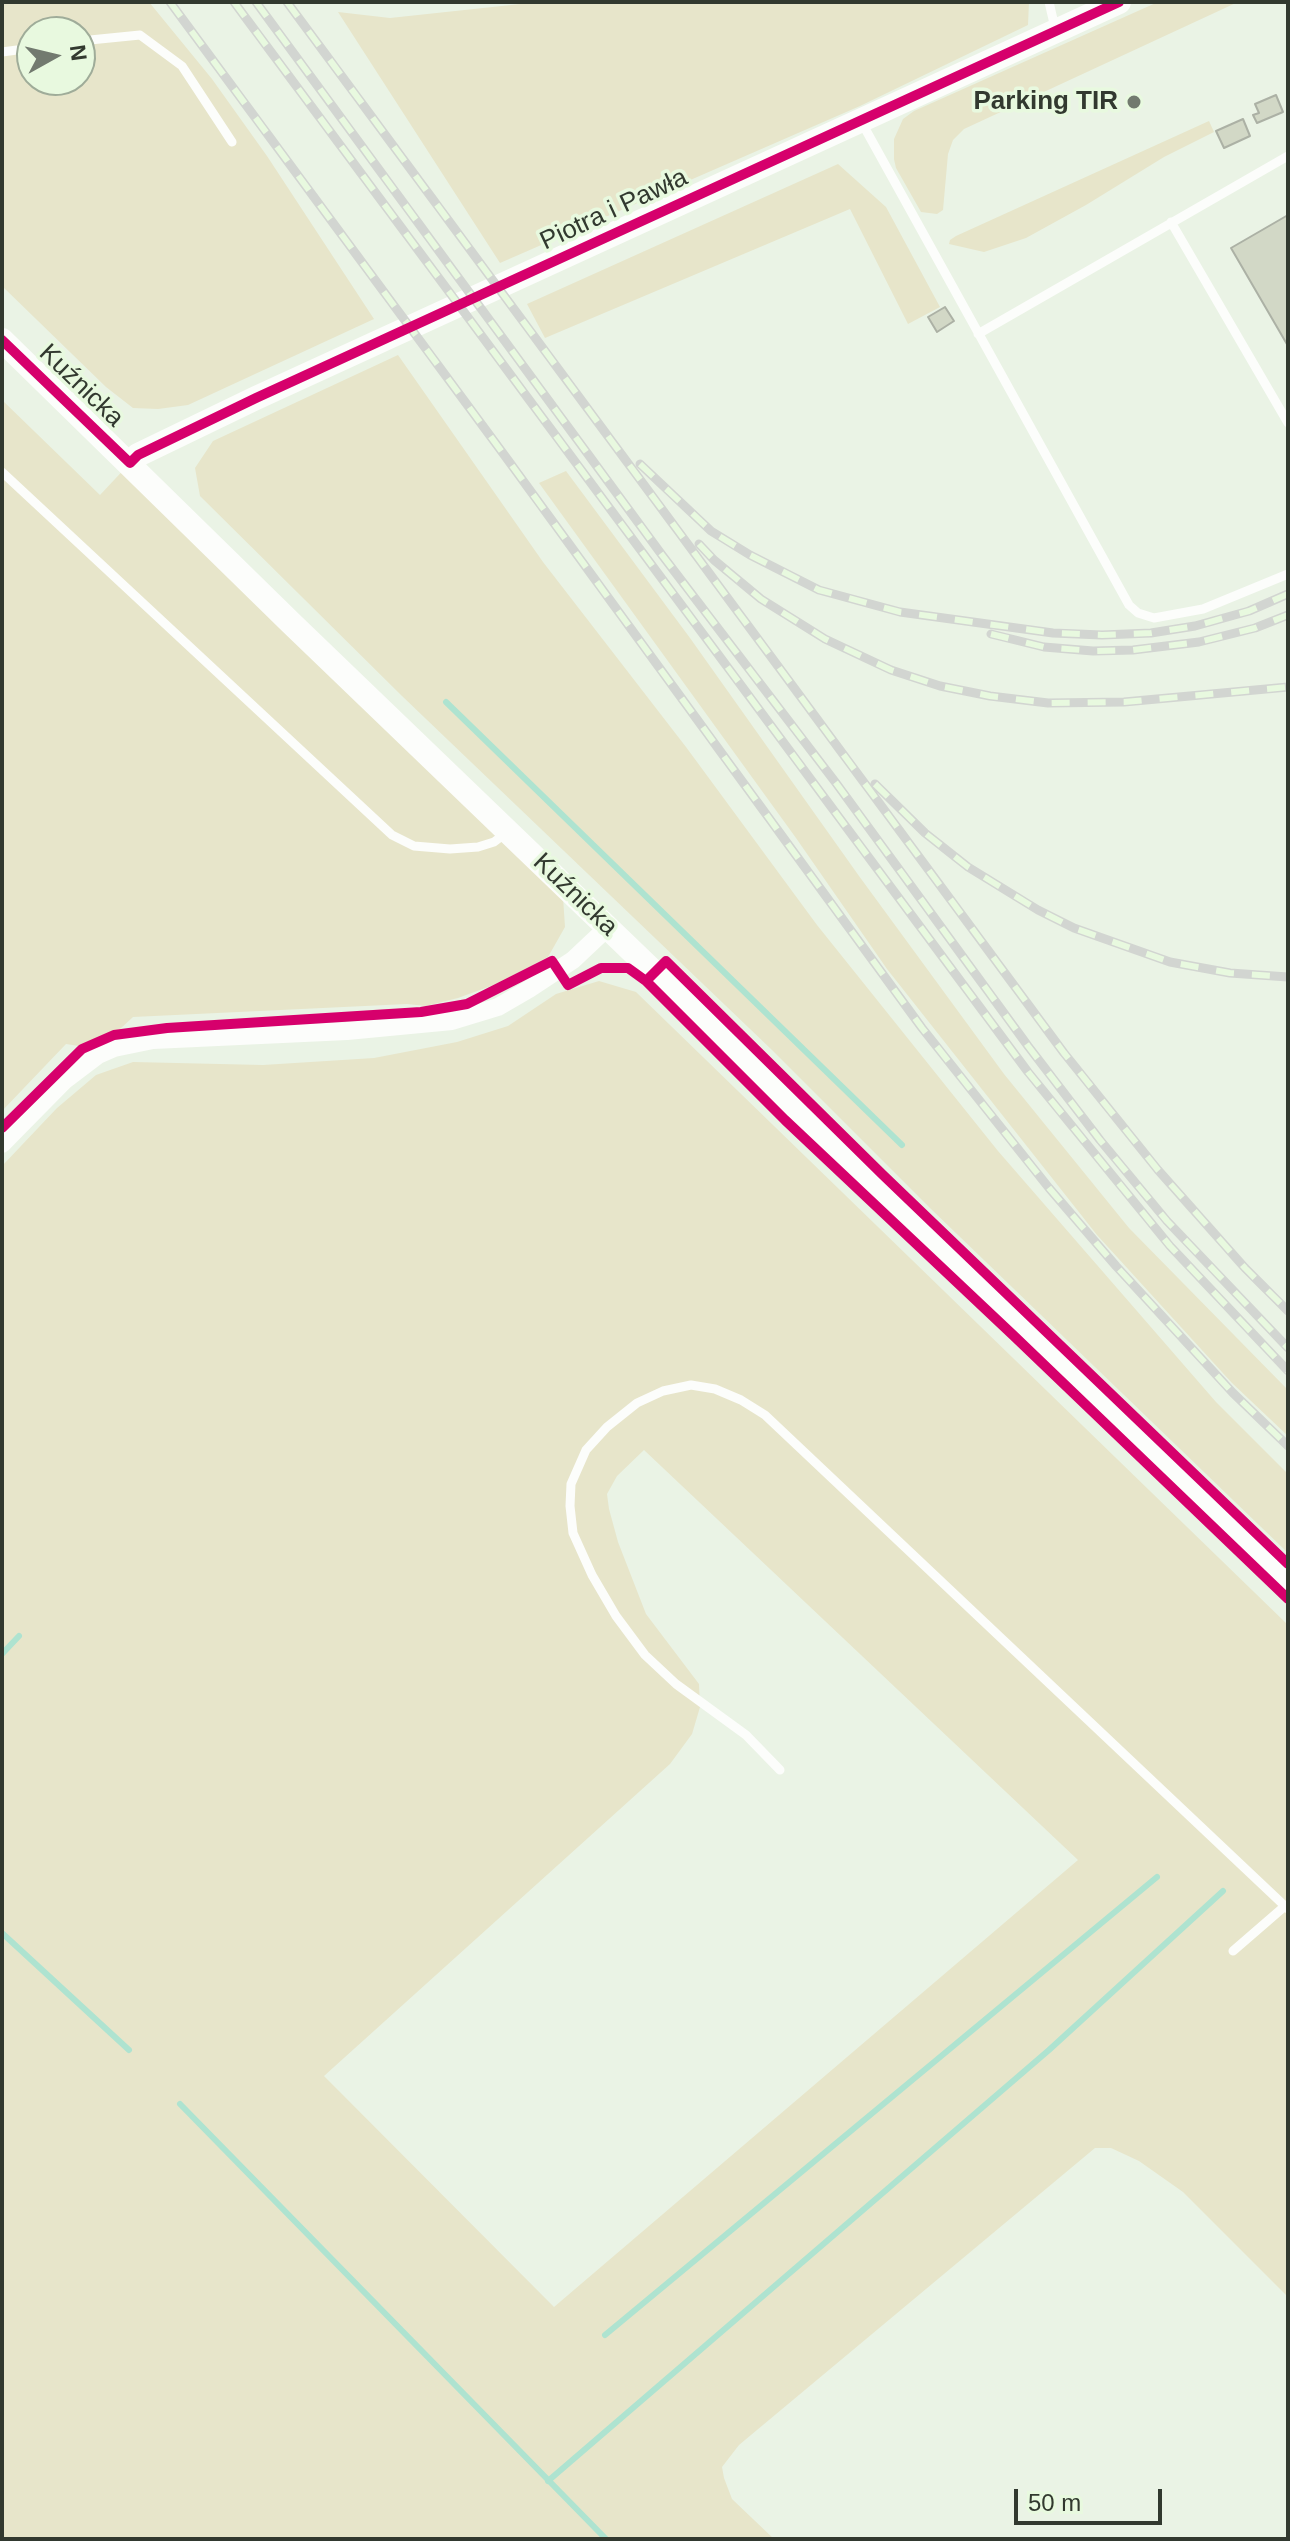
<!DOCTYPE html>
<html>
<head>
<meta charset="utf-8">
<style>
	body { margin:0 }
	#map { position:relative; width:1290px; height:2541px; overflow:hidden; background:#eaf3e5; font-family:Arial,sans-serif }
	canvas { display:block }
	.frame { position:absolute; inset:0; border:4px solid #32392f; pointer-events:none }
	.north { position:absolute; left:16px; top:16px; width:80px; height:80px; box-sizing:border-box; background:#e8f9df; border:2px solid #9fac99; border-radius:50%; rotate:82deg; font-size:22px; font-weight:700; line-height:32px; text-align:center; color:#32392f }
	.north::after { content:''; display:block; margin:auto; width:28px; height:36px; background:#727a6f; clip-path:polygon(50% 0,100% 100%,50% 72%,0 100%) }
	.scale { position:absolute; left:1014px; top:2489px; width:148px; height:36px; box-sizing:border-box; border:4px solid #32392f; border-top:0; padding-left:10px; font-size:24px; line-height:28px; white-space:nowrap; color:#32392f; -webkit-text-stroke:6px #e8f9df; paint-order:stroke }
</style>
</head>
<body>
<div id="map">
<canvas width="1290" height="2541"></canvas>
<div class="frame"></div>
<div class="north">N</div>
<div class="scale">50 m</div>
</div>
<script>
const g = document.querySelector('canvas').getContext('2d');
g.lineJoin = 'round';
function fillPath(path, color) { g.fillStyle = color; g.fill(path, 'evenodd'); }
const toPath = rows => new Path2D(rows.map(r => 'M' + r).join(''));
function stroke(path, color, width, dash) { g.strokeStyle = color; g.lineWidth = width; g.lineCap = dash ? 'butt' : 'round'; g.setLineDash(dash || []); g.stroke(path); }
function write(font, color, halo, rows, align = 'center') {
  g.font = font + ' Arial,sans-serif'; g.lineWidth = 7; g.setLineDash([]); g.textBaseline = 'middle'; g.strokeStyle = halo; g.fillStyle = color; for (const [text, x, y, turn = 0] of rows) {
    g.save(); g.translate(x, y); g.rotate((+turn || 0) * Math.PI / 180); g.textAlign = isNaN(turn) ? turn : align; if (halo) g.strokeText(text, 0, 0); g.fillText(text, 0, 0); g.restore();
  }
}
fillPath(toPath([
	[2,2,149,2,212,79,267,156,374,319,188,405,158,409,133,408,106,387,2,286],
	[32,32,80,32,80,80,32,80],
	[539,2,1029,2,1028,25,860,106,500,263,338,12,390,18],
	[1158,2,1238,2,964,129,953,140,948,154,943,210,937,214,921,212,896,168,894,159,894,139,903,119,914,111],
	[1209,121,1214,132,1164,157,1086,205,1026,238,984,252,949,244,950,240,956,236],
	[838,164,886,207,940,307,908,324,850,209,545,338,527,304],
	[398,355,543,562,686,747,817,925,998,1151,1216,1402,1288,1474,1288,1553,931,1209,772,1050,402,696,200,496,195,468,213,441],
	[2,400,100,495,130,463,562,882,565,927,548,957,499,983,458,998,426,1006,407,1004,133,1017,120,1029,79,1046,66,1044,2,1111],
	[566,471,690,638,859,876,1004,1074,1129,1228,1288,1390,1288,1436,1232,1383,1097,1235,887,969,796,838,539,483],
	[599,981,636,992,1288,1625,1288,2297,1183,2192,1139,2161,1111,2148,1095,2148,739,2445,722,2467,724,2478,732,2499,774,2539,2,2539,2,1166,57,1108,96,1075,133,1062,263,1065,374,1058,457,1042,508,1026,556,994],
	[644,1450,1078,1860,554,2307,324,2076,670,1764,692,1734,700,1707,699,1684,646,1614,618,1542,609,1509,607,1494,617,1476]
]), '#e7e5ca');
stroke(toPath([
	[446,702,902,1145],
	[2,1654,19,1636],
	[2,1933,129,2050],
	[180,2104,606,2539],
	[605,2335,1157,1877],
	[548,2481,1049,2050,1223,1891]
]), '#aee3d0', 6);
const building = toPath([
	[1276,95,1283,112,1257,123,1253,115,1259,113,1255,104,1276,95],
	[1243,119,1250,136,1224,148,1216,131,1243,119],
	[1288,215,1288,346,1231,248,1288,215],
	[945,307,954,321,937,332,928,317,945,307]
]);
fillPath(building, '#d2d8c6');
stroke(building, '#acb1a5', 2);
stroke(toPath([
	[1049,2,1055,28],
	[80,41,140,35,182,66,232,142],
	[2,52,32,48],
	[862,123,1129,605,1138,613,1154,618,1203,609,1288,574],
	[1171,222,1288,423],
	[978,334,1288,156],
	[2,472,392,835,414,846,450,849,478,847,494,842,506,833],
	[780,1770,746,1735,676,1684,645,1655,616,1616,592,1575,573,1533,570,1506,571,1484,586,1450,607,1427,637,1403,663,1391,691,1385,715,1389,741,1400,765,1415,1288,1909],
	[1233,1951,1285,1906]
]), '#fcfdfb', 9);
stroke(toPath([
	[2,1144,65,1080,98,1055,114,1048,153,1040,347,1031,452,1021,498,1007,529,989,573,960,608,927]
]), '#fcfdfb', 18);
stroke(toPath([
	[2,340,291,623,1288,1582],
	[130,463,138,455,256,398,1119,2]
]), '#fcfdfb', 24);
const rail = toPath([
	[170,2,505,456,922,1028,1049,1188,1116,1266,1233,1393,1288,1446],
	[234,2,1028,1072,1170,1246,1288,1371],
	[256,2,662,555,836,783,1028,1046,1100,1140,1167,1221,1288,1348],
	[287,2,1064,1053,1158,1170,1245,1268,1288,1311],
	[640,464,711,531,750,555,819,590,900,612,1053,633,1102,635,1151,633,1195,626,1249,611,1288,594],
	[699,544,714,560,761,599,825,639,891,670,940,686,990,696,1048,703,1124,702,1288,687],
	[991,634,1044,647,1093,651,1133,650,1199,642,1255,628,1288,615],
	[875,784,925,833,968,867,1038,910,1074,928,1170,962,1230,973,1288,977]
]);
stroke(rail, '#d2d5d1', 9);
stroke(rail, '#e8f9df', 6, [18]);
stroke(toPath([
	[2,340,130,463,138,455,256,398,1119,2],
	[646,981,785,1120,1014,1336,1288,1599],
	[2,1128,82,1049,114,1035,167,1028,421,1012,467,1004,552,961,568,985,601,968,628,968,646,981,666,961,883,1175,1288,1564]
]), '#d6006c', 10);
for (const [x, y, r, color] of [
	[1134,102,8,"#727a6f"]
]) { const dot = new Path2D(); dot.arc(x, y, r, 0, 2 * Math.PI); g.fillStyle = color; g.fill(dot); stroke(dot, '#e8f9df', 3); }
write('bold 26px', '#32392f', '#e8f9df', [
	["Parking TIR",1118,102]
], 'right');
write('26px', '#32392f', '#e8f9df', [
	["Piotra i Pawła",614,210,-25],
	["Kuźnicka",81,386,44],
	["Kuźnicka",575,895,44]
]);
</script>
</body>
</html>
